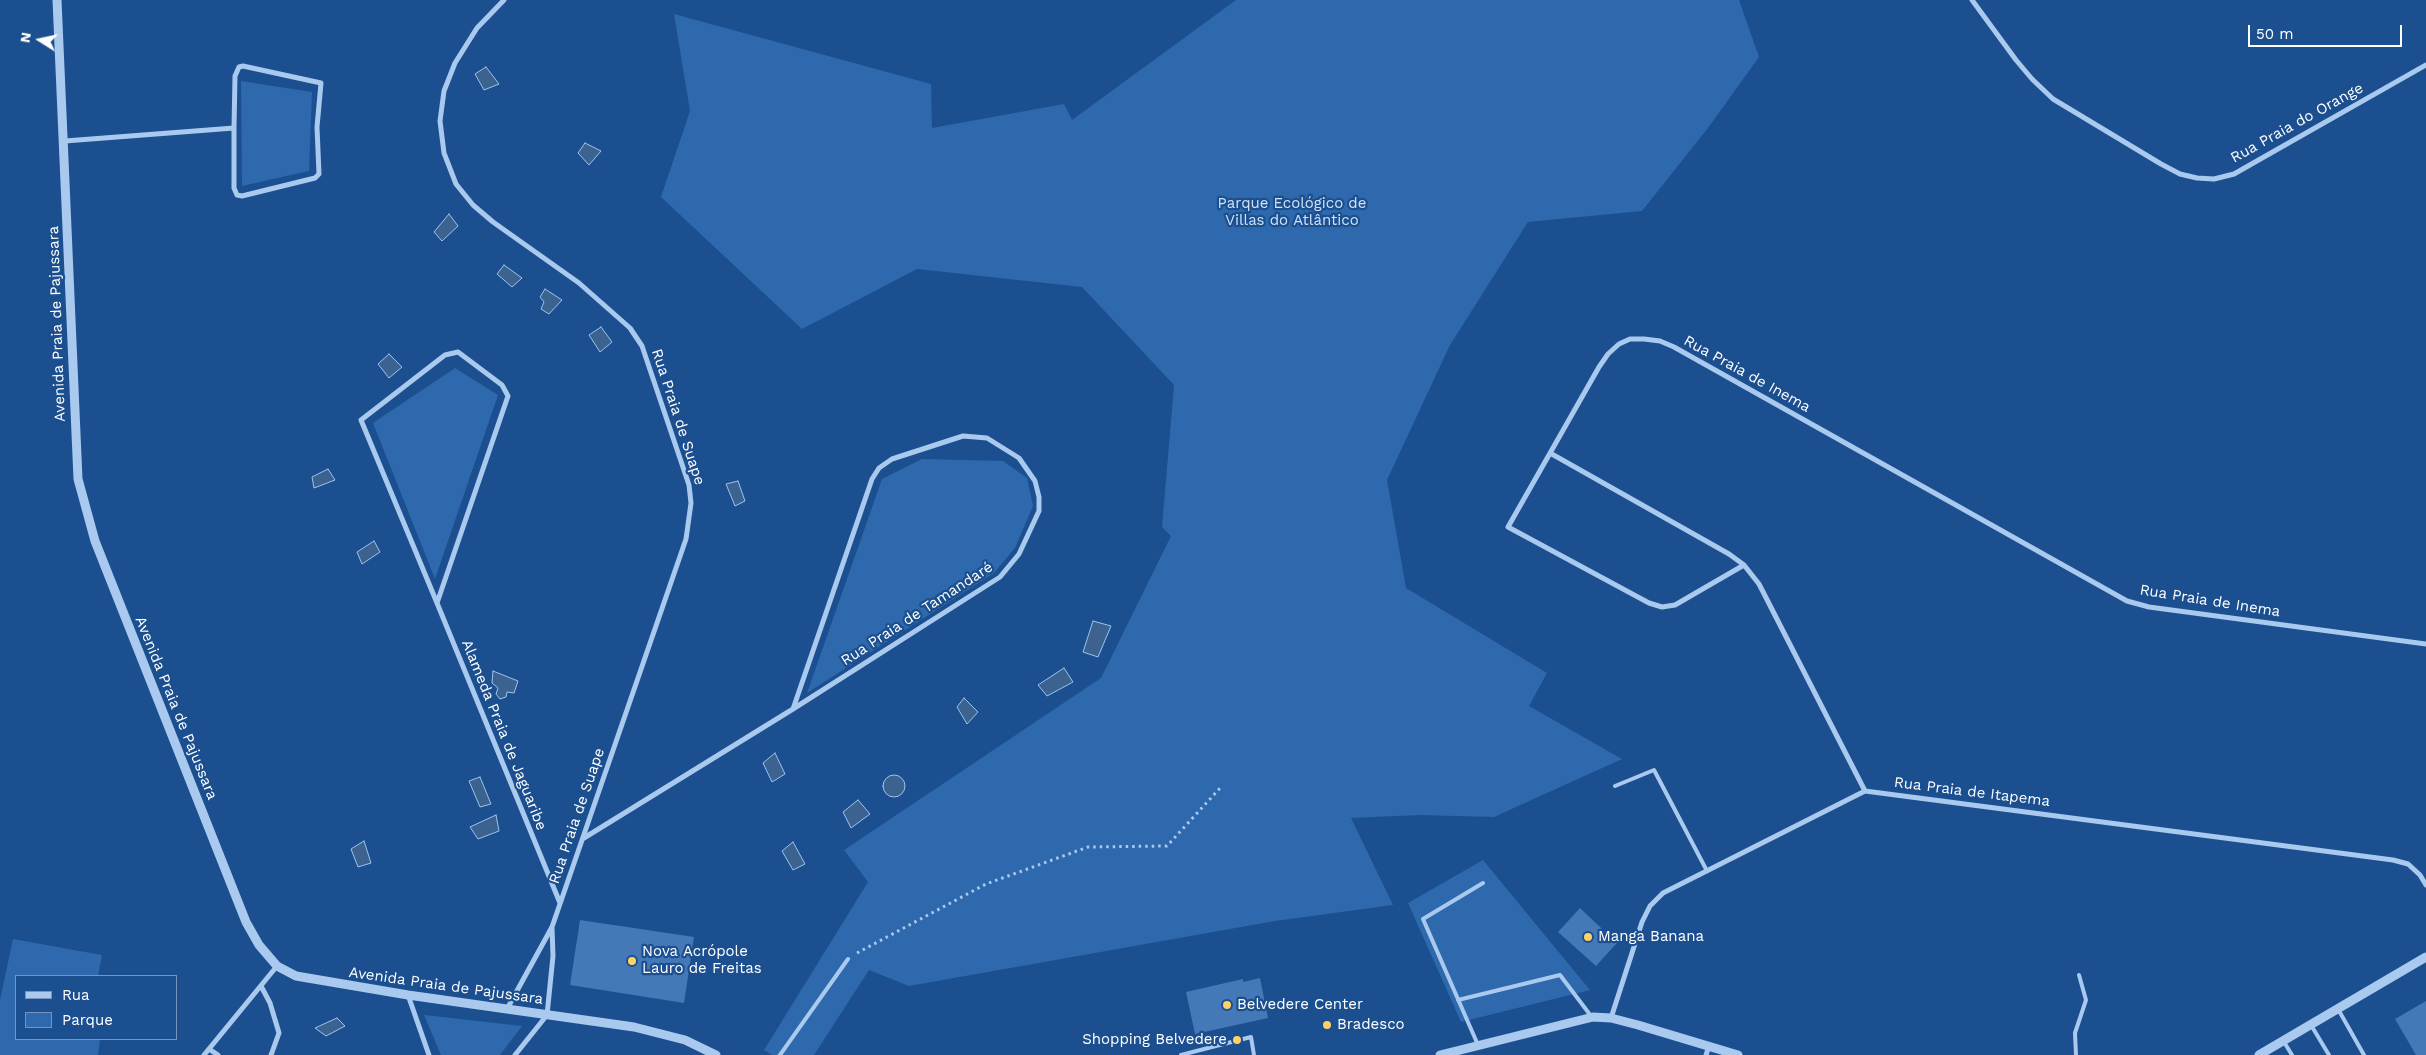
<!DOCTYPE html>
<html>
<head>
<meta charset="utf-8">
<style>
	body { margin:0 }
	#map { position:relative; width:2426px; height:1055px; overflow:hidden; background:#1b4f8f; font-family:"Work Sans",sans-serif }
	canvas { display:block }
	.legend { position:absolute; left:15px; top:975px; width:162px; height:65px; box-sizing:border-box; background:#1b4f8f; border:1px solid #7695bc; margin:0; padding:6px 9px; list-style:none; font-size:15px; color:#fff }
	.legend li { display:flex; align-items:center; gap:10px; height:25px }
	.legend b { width:25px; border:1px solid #7695bc }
	.north { position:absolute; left:15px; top:15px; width:50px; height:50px; -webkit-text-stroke:4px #1b4f8f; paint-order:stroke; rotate:280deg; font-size:14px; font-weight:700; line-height:20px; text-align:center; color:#fff }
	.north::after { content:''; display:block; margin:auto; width:18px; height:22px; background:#fff; clip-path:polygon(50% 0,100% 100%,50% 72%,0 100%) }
	.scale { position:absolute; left:2248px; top:25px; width:154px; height:22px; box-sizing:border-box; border:2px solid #fff; border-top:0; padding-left:6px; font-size:15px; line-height:18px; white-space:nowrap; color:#fff; -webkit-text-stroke:4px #1b4f8f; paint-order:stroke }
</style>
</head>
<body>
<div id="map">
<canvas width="2426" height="1055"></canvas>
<ul class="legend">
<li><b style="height:6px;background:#a9c9ee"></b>Rua</li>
<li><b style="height:14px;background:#2e69ad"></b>Parque</li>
</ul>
<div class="north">N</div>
<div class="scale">50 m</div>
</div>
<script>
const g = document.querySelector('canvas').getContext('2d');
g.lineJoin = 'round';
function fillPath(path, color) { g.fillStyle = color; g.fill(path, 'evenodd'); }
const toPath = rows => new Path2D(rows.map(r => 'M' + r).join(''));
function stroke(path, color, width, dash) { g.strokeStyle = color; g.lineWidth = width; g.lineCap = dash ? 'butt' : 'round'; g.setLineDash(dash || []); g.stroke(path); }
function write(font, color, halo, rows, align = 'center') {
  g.font = font + ' "Work Sans",sans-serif'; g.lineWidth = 4.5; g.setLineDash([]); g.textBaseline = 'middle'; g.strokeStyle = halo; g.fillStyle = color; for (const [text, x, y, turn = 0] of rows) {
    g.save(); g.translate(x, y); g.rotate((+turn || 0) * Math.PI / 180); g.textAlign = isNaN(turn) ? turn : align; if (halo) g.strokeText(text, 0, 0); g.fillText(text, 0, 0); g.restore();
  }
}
fillPath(toPath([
	[1236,0,1739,0,1759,57,1708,128,1642,211,1528,222,1450,345,1387,480,1406,588,1547,673,1529,706,1622,759,1494,817,1420,815,1351,818,1393,905,1275,921,909,986,869,970,814,1055,772,1055,764,1050,868,882,844,850,1101,678,1171,536,1162,527,1174,385,1082,287,917,269,802,329,661,197,690,111,674,14,931,84,932,128,1064,104,1072,120],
	[241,81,312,92,309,171,242,186],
	[455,368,498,395,435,579,373,423],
	[922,459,1003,461,1027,478,1033,506,1015,548,994,573,807,693,882,479],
	[1483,860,1590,990,1461,1022,1408,903],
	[13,939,102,955,98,976,16,976,16,1039,100,1039,98,1055,0,1055,0,1000],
	[424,1015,522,1026,500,1055,441,1055]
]), '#2e69ad');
const water = toPath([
	[486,67,499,84,484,90,475,74,486,67],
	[585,143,601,151,589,165,578,153,585,143],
	[449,214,458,226,442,241,434,232,449,214],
	[504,265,522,278,512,287,497,274,504,265],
	[545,289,562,300,549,314,541,309,544,302,540,297,545,289],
	[601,327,612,342,600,352,589,335,601,327],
	[389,354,402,367,389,378,378,364,389,354],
	[328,469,335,480,314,488,312,477,328,469],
	[738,481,745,501,735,506,726,484,738,481],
	[374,541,380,552,362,564,357,552,374,541],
	[1093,621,1111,626,1098,657,1083,652,1093,621],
	[1064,668,1073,682,1047,696,1038,685,1064,668],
	[493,671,518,681,514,693,507,692,506,697,500,699,496,694,498,688,492,683,493,671],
	[964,698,978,712,967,724,957,707,964,698],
	[775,753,785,774,772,782,763,763,775,753],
	'883 786a11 11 0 1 1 22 0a11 11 0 1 1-22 0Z',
	[480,777,491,804,480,807,469,781,480,777],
	[858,800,870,814,851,828,843,812,858,800],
	[496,815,499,831,478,839,470,827,496,815],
	[364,841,371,863,358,867,351,849,364,841],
	[793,842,805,864,793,870,782,851,793,842],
	[337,1018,345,1026,326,1036,315,1028,337,1018]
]);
fillPath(water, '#3c6290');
stroke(water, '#9cc4f0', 1);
fillPath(toPath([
	[1580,908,1617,943,1596,966,1558,932],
	[580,920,694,937,684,1003,570,985],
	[1260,978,1268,1018,1195,1034,1186,992,1243,979,1243,982],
	[2426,1001,2426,1055,2416,1055,2395,1019]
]), '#4478b7');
stroke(toPath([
	[857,953,986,884,1088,847,1167,846,1221,787]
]), '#a9c9ee', 3, [2.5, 4]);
stroke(toPath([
	[1615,786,1654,770,1707,871],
	[1458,1000,1560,975,1591,1016],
	[2338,1009,2364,1055],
	[2311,1025,2329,1055],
	[2284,1042,2292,1055],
	[1478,1045,1423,919,1483,883],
	[780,1055,848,959],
	[1181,1055,1251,1037,1254,1055],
	[2076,1055,2075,1033,2086,1000,2079,975]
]), '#a9c9ee', 4);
stroke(toPath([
	[504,0,477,28,455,63,444,91,440,121,444,153,456,184,473,205,493,222,579,283,630,328,642,346,689,485,691,503,686,539,552,927,507,1009],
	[1972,0,2016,60,2032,79,2053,99,2161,164,2180,174,2197,178,2214,179,2234,174,2426,65],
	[65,141,234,128,234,188,237,195,242,196,315,178,319,174,317,127,321,83,243,66,239,67,235,76,234,128],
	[1550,453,1729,554,1744,565,1759,584,1865,791],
	[1744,565,1675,605,1662,607,1649,603,1508,527,1599,367,1608,354,1619,344,1630,339,1644,339,1660,341,1674,347,2127,601,2149,607,2426,644],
	[437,603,361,420,445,355,458,352,502,385,508,396,437,603,560,903],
	[584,838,793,709,1000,577,1019,554,1039,511,1039,497,1035,481,1019,458,987,438,963,436,892,459,879,468,872,479,793,709],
	[261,986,270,1003,279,1033,271,1055],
	[408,995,429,1055],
	[1611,1018,1642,922,1650,906,1663,893,1865,791,2393,860,2408,864,2420,875,2426,885],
	[209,1049,218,1055],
	[204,1055,277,966],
	[515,1055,547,1015,553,956,552,928],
	[1706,1055,1709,1046]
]), '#a9c9ee', 5);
stroke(toPath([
	[57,0,78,479,95,541,246,922,259,945,277,966,296,976,408,995,634,1027,685,1040,716,1055],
	[1440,1055,1593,1017,1611,1018,1638,1025,1738,1055],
	[2259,1055,2426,957]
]), '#a9c9ee', 9);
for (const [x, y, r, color] of [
	[1588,937,5,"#ffd166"],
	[632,961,5,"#ffd166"],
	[1227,1005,5,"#ffd166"],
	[1327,1025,5,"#ffd166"],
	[1237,1040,5,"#ffd166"]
]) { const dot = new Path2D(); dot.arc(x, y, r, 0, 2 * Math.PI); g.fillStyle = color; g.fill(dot); stroke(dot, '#1b4f8f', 2); }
write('15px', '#fff', '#1b4f8f', [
	["Rua Praia do Orange",2297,123,-29],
	["Avenida Praia de Pajussara",57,324,-92],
	["Rua Praia de Inema",1747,374,29],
	["Rua Praia de Suape",678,417,72],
	["Rua Praia de Inema",2210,601,9],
	["Rua Praia de Tamandaré",917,614,-33],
	["Avenida Praia de Pajussara",176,708,68],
	["Alameda Praia de Jaguaribe",504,735,68],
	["Rua Praia de Itapema",1972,792,7],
	["Rua Praia de Suape",577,816,-71],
	["Avenida Praia de Pajussara",446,986,8]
]);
write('15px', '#cfe3fa', '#1b4f8f', [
	["Parque Ecológico de",1292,204],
	["Villas do Atlântico",1292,221]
]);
write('15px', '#fff', '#1b4f8f', [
	["Manga Banana",1598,937],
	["Nova Acrópole",642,952],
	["Lauro de Freitas",642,969],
	["Belvedere Center",1237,1005],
	["Bradesco",1337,1025],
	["Shopping Belvedere",1227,1040,"right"]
], 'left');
</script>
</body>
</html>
